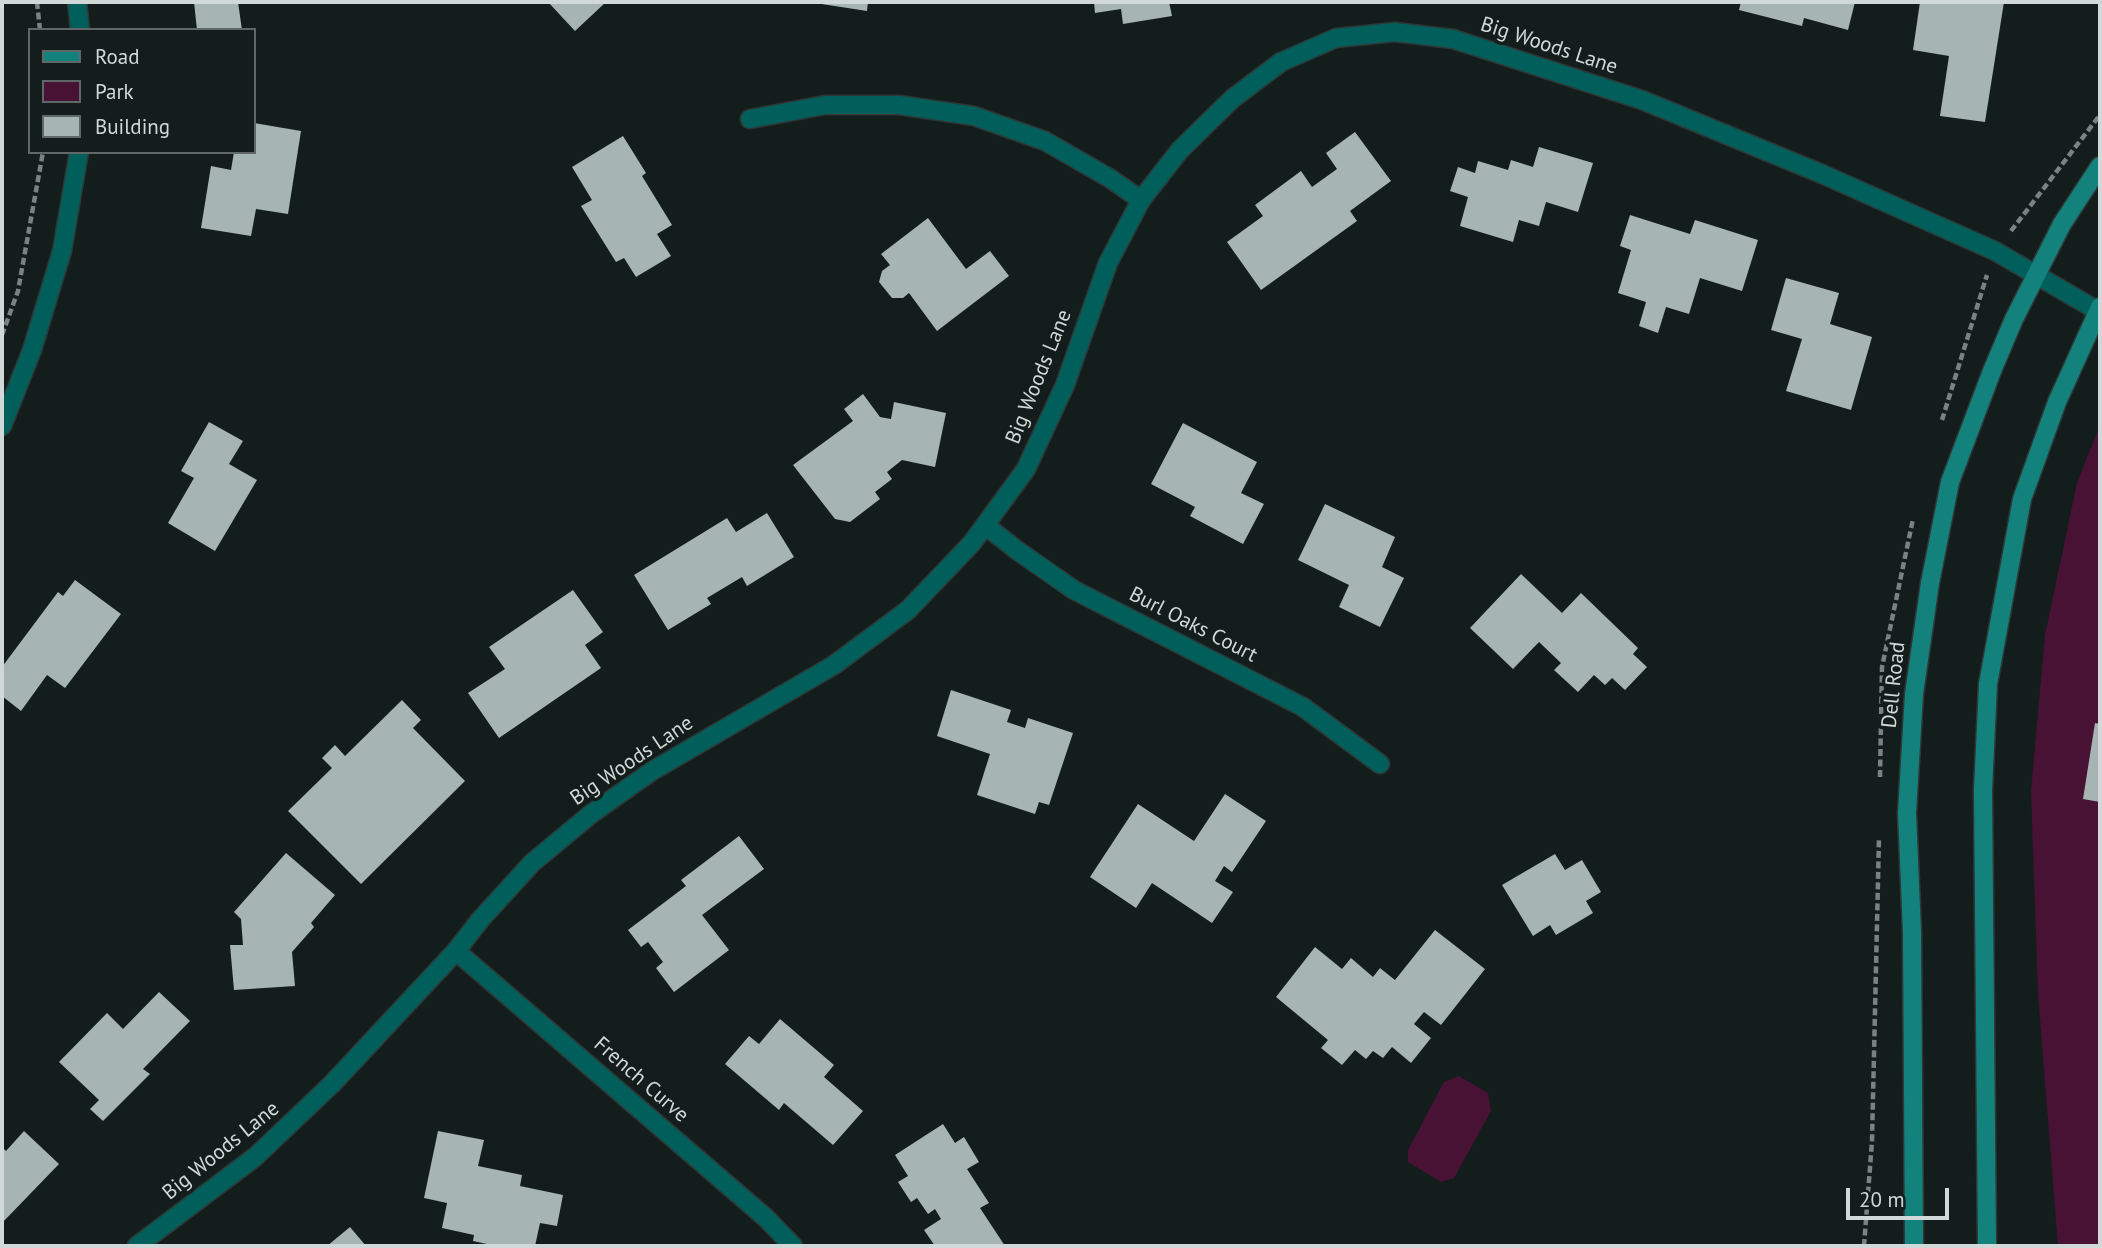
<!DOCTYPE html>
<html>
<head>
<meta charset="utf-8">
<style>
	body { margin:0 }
	#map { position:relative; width:2102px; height:1248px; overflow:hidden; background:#131d1c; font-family:"PT Sans",sans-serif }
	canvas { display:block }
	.frame { position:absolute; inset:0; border:4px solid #d1d8d8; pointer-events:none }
	.legend { position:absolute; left:28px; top:28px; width:228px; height:126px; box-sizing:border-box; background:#131d1c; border:2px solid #5f6867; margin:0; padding:9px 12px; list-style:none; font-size:21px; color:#d1d8d8 }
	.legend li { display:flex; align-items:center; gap:14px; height:35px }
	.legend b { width:35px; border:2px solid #5f6867 }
	.scale { position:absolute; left:1846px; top:1188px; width:103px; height:32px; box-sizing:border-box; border:4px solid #d1d8d8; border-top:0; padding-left:9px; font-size:21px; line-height:24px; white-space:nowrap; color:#d1d8d8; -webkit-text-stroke:5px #131d1c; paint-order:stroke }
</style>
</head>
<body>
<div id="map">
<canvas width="2102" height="1248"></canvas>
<div class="frame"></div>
<ul class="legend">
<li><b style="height:9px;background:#13827d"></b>Road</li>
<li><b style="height:19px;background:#481234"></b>Park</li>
<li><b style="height:19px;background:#a6b4b3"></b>Building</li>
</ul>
<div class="scale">20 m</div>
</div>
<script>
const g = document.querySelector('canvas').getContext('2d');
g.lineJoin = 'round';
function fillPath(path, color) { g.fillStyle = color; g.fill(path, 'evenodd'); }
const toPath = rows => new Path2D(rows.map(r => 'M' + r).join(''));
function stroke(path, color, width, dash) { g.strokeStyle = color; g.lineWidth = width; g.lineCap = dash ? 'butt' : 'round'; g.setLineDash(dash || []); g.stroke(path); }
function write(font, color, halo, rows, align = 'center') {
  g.font = font + ' "PT Sans",sans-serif'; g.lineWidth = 7; g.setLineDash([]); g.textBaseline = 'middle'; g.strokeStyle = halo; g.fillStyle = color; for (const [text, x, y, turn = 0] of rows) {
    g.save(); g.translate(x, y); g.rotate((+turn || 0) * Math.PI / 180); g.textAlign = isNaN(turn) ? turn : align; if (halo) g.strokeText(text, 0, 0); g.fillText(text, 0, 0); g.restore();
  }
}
fillPath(toPath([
	[2100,425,2100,1246,2058,1246,2038,994,2031,791,2045,635,2077,483],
	[1459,1076,1488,1093,1491,1111,1454,1178,1441,1182,1408,1162,1408,1150,1444,1082]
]), '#481234');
fillPath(toPath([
	[194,2,238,2,242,30,197,30],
	[548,2,606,2,575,31],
	[815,2,868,2,867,11,815,3],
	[1094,2,1169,2,1172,16,1123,24,1121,9,1095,13],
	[1741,2,1855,2,1848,30,1804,18,1802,26,1739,10],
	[1920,2,2004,2,1985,122,1940,116,1949,56,1913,50],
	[254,123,301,131,288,214,256,209,251,236,201,228,211,166,231,170,234,152,254,152],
	[1355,132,1391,181,1350,211,1357,221,1261,290,1227,242,1263,216,1255,205,1301,171,1312,187,1337,169,1326,153],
	[623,136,646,173,642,176,672,225,657,234,671,256,636,277,624,258,616,262,581,206,592,200,572,167],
	[1539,147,1593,163,1578,212,1546,202,1539,226,1519,220,1513,242,1460,226,1468,197,1450,191,1458,167,1475,173,1478,161,1508,170,1511,160,1533,167],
	[1630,215,1690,234,1695,220,1758,240,1742,291,1700,278,1689,314,1666,307,1658,333,1639,326,1646,302,1618,293,1631,250,1620,246],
	[928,218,966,269,990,251,1009,276,937,331,909,293,903,298,892,298,879,282,882,271,890,265,881,254],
	[1786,278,1839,293,1830,324,1872,337,1851,410,1786,391,1802,339,1771,330],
	[863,394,880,417,891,419,894,402,946,413,935,467,902,460,887,472,892,479,875,492,880,499,850,522,835,519,793,465,853,421,844,409],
	[209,422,243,441,229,464,257,480,215,551,168,523,194,478,181,471],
	[1183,423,1257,462,1241,493,1264,504,1243,544,1190,516,1195,507,1151,484],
	[1325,504,1395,537,1382,567,1404,578,1380,627,1339,607,1349,585,1298,560],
	[767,513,794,557,747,586,742,577,707,598,711,604,668,630,634,575,727,518,736,532],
	[1521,574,1562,613,1581,593,1638,648,1633,654,1647,667,1625,690,1612,678,1605,685,1594,675,1578,692,1554,670,1561,663,1539,642,1513,669,1470,628],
	[75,580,121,614,65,688,47,675,21,711,2,696,2,667,58,592,63,596],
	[573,590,603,632,585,645,601,668,499,738,468,693,505,669,489,647],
	[951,690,1011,710,1007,722,1025,728,1028,718,1073,733,1049,805,1039,802,1035,814,977,795,990,754,937,736],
	[402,700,421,720,413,728,465,781,361,884,288,811,332,768,322,758,335,745,345,756],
	[2095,723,2100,724,2100,802,2083,799],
	[1225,794,1266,821,1232,872,1224,866,1215,881,1233,892,1212,923,1152,883,1136,908,1090,877,1138,804,1194,841],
	[739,836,764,869,702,915,729,950,674,992,656,968,663,962,648,942,641,947,628,930,686,886,681,880],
	[286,853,335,895,311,923,314,927,292,952,295,986,234,990,230,945,243,945,241,919,234,912],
	[1555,854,1565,870,1582,860,1601,892,1586,901,1593,913,1556,935,1550,925,1533,936,1502,885],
	[1435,930,1485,969,1441,1025,1424,1012,1414,1024,1431,1038,1411,1063,1392,1047,1383,1058,1373,1051,1366,1059,1355,1050,1342,1065,1321,1048,1328,1040,1276,997,1315,947,1342,969,1351,958,1373,977,1380,968,1395,980],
	[159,992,190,1021,143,1069,150,1074,103,1121,90,1109,99,1100,59,1062,107,1013,123,1029],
	[780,1019,834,1065,824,1077,863,1111,833,1145,784,1103,779,1110,725,1064,749,1036,759,1044],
	[943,1124,955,1143,964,1137,979,1162,967,1169,989,1203,980,1208,1005,1246,935,1246,924,1230,941,1219,935,1209,928,1214,917,1198,911,1202,898,1182,908,1176,895,1155],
	[24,1131,59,1164,2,1223,2,1147,6,1151],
	[438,1131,484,1140,478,1166,522,1175,520,1186,563,1195,557,1226,540,1223,535,1246,496,1246,473,1241,474,1235,442,1228,447,1203,424,1198],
	[350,1227,366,1246,327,1246]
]), '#a6b4b3');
const minor = toPath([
	[750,119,825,105,899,105,974,116,1045,141,1111,179,1141,200],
	[986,526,1018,551,1074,590,1303,707,1380,764],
	[456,951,766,1218,793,1246],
	[137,1246,255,1157,332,1084,456,951,480,920,532,863,591,814,652,771,834,665,908,610,972,543,1026,469,1065,385,1108,263,1141,200,1180,150,1232,99,1281,62,1336,38,1395,32,1453,39,1642,100,1822,174,1995,251,2098,311]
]);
const tertiary = toPath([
	[77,2,80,30],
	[2,426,32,350,62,251,79,152]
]);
const secondary = toPath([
	[1914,1246,1912,932,1907,813,1914,694,1930,583,1950,482,1992,371,2014,319,2062,224,2100,166],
	[1987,1246,1983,790,1988,684,2022,499,2057,402,2100,307]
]);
stroke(minor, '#2e3736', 21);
stroke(tertiary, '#2e3736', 21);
stroke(secondary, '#2e3736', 21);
stroke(toPath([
	[37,2,40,30],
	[2011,231,2100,115],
	[2,335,18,291,43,152],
	[1942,420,1987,275],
	[1880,777,1882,667,1913,519],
	[1864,1246,1872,1141,1879,838]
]), '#7a8282', 4.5, [7, 3.5]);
stroke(minor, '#015f5b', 18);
stroke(tertiary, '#015f5b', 18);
stroke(secondary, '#13827d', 18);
write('21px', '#d1d8d8', '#131d1c', [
	["Big Woods Lane",1549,46,18],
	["Big Woods Lane",1039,377,-68],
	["Burl Oaks Court",1193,625,27],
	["Dell Road",1894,685,-84],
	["Big Woods Lane",632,761,-34],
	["French Curve",641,1080,41],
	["Big Woods Lane",221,1151,-39]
]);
</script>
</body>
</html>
